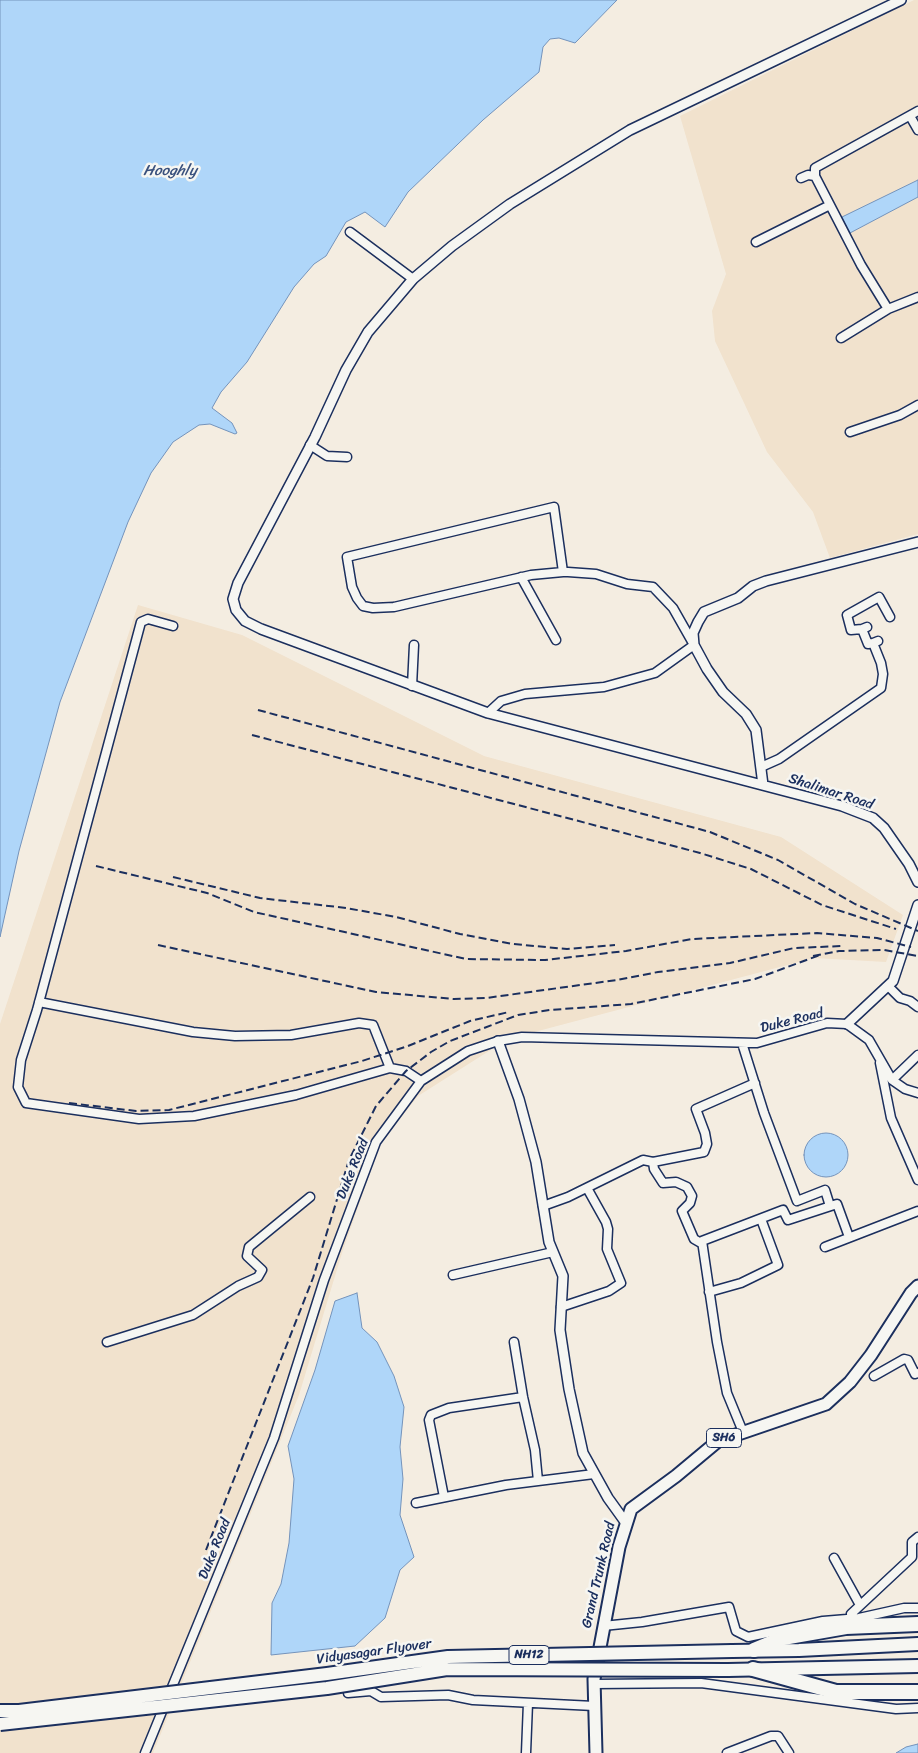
<!DOCTYPE html>
<html>
<head>
<meta charset="utf-8">
<style>
	body { margin:0 }
	canvas { display:block; background:#f4ede1 }
</style>
</head>
<body>
<canvas width="918" height="1753"></canvas>
<script>
const g = document.querySelector('canvas').getContext('2d');
g.lineJoin = 'round';
function fillPath(path, color) { g.fillStyle = color; g.fill(path, 'evenodd'); }
const toPath = rows => new Path2D(rows.map(r => 'M' + r).join(''));
function stroke(path, color, width, dash) { g.strokeStyle = color; g.lineWidth = width; g.lineCap = dash ? 'butt' : 'round'; g.setLineDash(dash || []); g.stroke(path); }
function write(font, color, halo, rows, align = 'center') {
  g.font = font + ' Sriracha,sans-serif'; g.lineWidth = 5; g.setLineDash([]); g.textBaseline = 'middle'; g.strokeStyle = halo; g.fillStyle = color; for (const [text, x, y, turn = 0] of rows) {
    g.save(); g.translate(x, y); g.rotate((+turn || 0) * Math.PI / 180); g.textAlign = isNaN(turn) ? turn : align; if (halo) g.strokeText(text, 0, 0); g.fillText(text, 0, 0); g.restore();
  }
}
fillPath(toPath([
	[914,0,918,0,918,534,830,558,813,512,767,452,715,341,712,311,726,274,680,116],
	[138,605,242,635,484,756,781,837,903,915,886,962,814,958,508,1039,418,1096,380,1144,342,1253,299,1395,153,1753,0,1753,0,1024]
]), '#f1e2cd');
const water = toPath([
	[0,0,617,0,575,43,559,38,550,39,543,47,539,72,483,120,408,192,385,227,365,212,346,222,326,256,314,264,294,287,247,362,221,392,212,408,232,423,237,433,235,434,210,424,199,425,173,442,151,473,128,522,60,702,19,851,0,937,0,0],
	[918,180,918,197,850,233,842,217,918,180],
	'804 1155a22 22 0 1 1 44 0a22 22 0 1 1-44 0Z',
	[357,1293,362,1328,377,1342,394,1376,404,1407,400,1447,403,1479,400,1515,414,1557,400,1570,385,1618,355,1646,271,1655,272,1603,281,1584,289,1543,294,1479,288,1446,315,1370,335,1301,357,1293],
	[918,1744,918,1753,896,1753,906,1747,918,1744]
]);
fillPath(water, '#afd6f9');
stroke(water, '#7493bb', 1);
const minor = toPath([
	[910,116,918,130],
	[815,176,815,168,918,111],
	[801,178,808,175,815,176,861,265,888,309,918,297],
	[350,232,413,279],
	[756,242,830,205],
	[841,338,888,309],
	[850,432,900,415,918,405],
	[310,445,327,456,347,457],
	[521,577,556,640],
	[173,626,148,619,141,622,37,1010,21,1060,18,1087,26,1103,139,1119,194,1116,296,1095,390,1068,406,1071,421,1081],
	[867,627,862,629,868,644,873,643],
	[862,629,851,630,847,615,879,597,890,617],
	[412,686,414,645],
	[488,713,501,701,525,694,604,687,655,673,694,645,673,608,653,587,627,584,596,574,568,572,563,572,531,575,394,607,373,608,363,606,357,598,352,587,347,557,554,507,563,572],
	[761,767,779,759,881,688,883,674,881,663,873,643,878,641],
	[888,986,900,998,910,1001,918,1007],
	[39,1002,193,1032,235,1036,291,1035,359,1023,373,1025,390,1068],
	[742,1043,764,1113,797,1201,825,1190,830,1206],
	[880,1063,891,1118,918,1180],
	[892,1080,918,1055],
	[653,1162,654,1169,663,1183,676,1182,687,1187,692,1196,690,1203,682,1211,694,1239,701,1243],
	[543,1206,568,1197,643,1160,653,1162,704,1152,707,1144,705,1133,696,1109,755,1083],
	[825,1247,918,1211],
	[453,1275,553,1252],
	[709,1292,741,1283,778,1265,761,1219],
	[561,1307,609,1291,621,1283,607,1249,608,1229,606,1222,587,1188],
	[107,1342,193,1315,238,1286,258,1277,262,1270,247,1256,249,1247,310,1197],
	[514,1342,523,1397,535,1450,538,1481],
	[874,1376,904,1359,908,1360,915,1374,918,1373],
	[743,1432,727,1393,717,1342,702,1241,783,1210,788,1220,837,1204,849,1237],
	[444,1497,429,1420,431,1415,449,1408,523,1397],
	[416,1503,506,1485,594,1474],
	[834,1558,860,1605],
	[853,1619,851,1614,912,1557,912,1542,918,1537],
	[603,1626,642,1622,729,1607,736,1631,748,1637,823,1621,859,1618,904,1608,918,1608],
	[594,1684,701,1683,896,1709,918,1708],
	[348,1693,371,1691,381,1697,448,1695,473,1700,594,1706],
	[145,1753,274,1438,324,1280,376,1142,421,1081,468,1051,498,1041,522,1037,757,1043,827,1023,847,1024,869,1040,892,1080,905,1089,918,1093],
	[526,1753,528,1703],
	[727,1753,771,1736,778,1736,789,1753]
]);
const tertiary = toPath([
	[901,0,630,130,510,204,452,246,413,279,368,332,346,370,315,437,238,583,233,599,236,610,245,621,261,629,488,713,842,806,873,818,884,828,909,864,918,882],
	[763,785,756,730,746,714,723,692,707,669,694,645,693,633,698,622,704,612,738,598,753,586,766,581,918,542],
	[847,1024,893,981,918,905],
	[498,1041,519,1099,536,1162,549,1242,563,1276,560,1330,569,1389,583,1453,608,1498,626,1523]
]);
const primary = toPath([
	[596,1753,594,1679,619,1547,631,1509,676,1476,718,1441,826,1404,850,1382,871,1355,911,1293,918,1286]
]);
const trunk = toPath([
	[732,1651,799,1650,918,1644],
	[728,1670,918,1666]
]);
const motorway = toPath([
	[754,1650,783,1638,846,1627,918,1624],
	[753,1669,836,1692,918,1692]
]);
stroke(minor, '#1b2f5e', 11);
stroke(tertiary, '#1b2f5e', 12);
stroke(primary, '#1b2f5e', 15);
stroke(trunk, '#1b2f5e', 16);
stroke(motorway, '#1b2f5e', 18);
stroke(minor, '#f6f6f2', 8);
stroke(tertiary, '#f6f6f2', 9);
stroke(primary, '#f6f6f2', 11);
stroke(trunk, '#f6f6f2', 12);
stroke(motorway, '#f6f6f2', 14);
stroke(toPath([
	[258,710,710,832,778,860,855,904,918,931],
	[252,735,700,853,751,869,822,905,896,929],
	[96,866,207,893,254,912,466,959,545,960,626,951,692,939,817,933,877,938,911,947],
	[173,877,260,898,346,908,396,917,460,934,513,944,567,949,615,945],
	[158,945,376,992,454,999,486,998,617,980,658,972,730,963,794,948,843,946],
	[813,956,839,951,884,950,918,956],
	[69,1103,136,1111,169,1110,362,1061,408,1046,470,1021,509,1012],
	[206,1550,313,1278,349,1160,376,1106,406,1071,431,1052,450,1041,518,1015,550,1010,631,1004,755,979,820,955]
]), '#1b2f5e', 2, [8, 4]);
const trunkBridge = toPath([
	[0,1711,19,1711,327,1674,448,1657,732,1651],
	[0,1724,327,1688,447,1669,728,1670]
]);
stroke(trunkBridge, '#1b2f5e', 16, []);
stroke(trunkBridge, '#f6f6f2', 12);
for (const [x, y, w] of [
	[724,1438,35],
	[529,1655,40]
]) { const box = new Path2D(); box.roundRect(x - w / 2, y - 9.5, w, 19, 4); g.fillStyle = '#f6f6f2'; g.fill(box); stroke(box, '#1b2f5e', 1); }
write('bold 12px', '#1b2f5e', null, [
	["SH6",724,1438],
	["NH12",529,1655]
]);
write('14px', '#1b2f5e', '#f6f6f2', [
	["Shalimar Road",831,792,18],
	["Duke Road",792,1021,-14],
	["Duke Road",353,1169,-68],
	["Duke Road",215,1549,-68],
	["Grand Trunk Road",599,1575,-77],
	["Vidyasagar Flyover",374,1652,-8]
]);
write('italic 15px', '#39507d', '#f6f6f2', [
	["Hooghly",170,171]
]);
</script>
</body>
</html>
